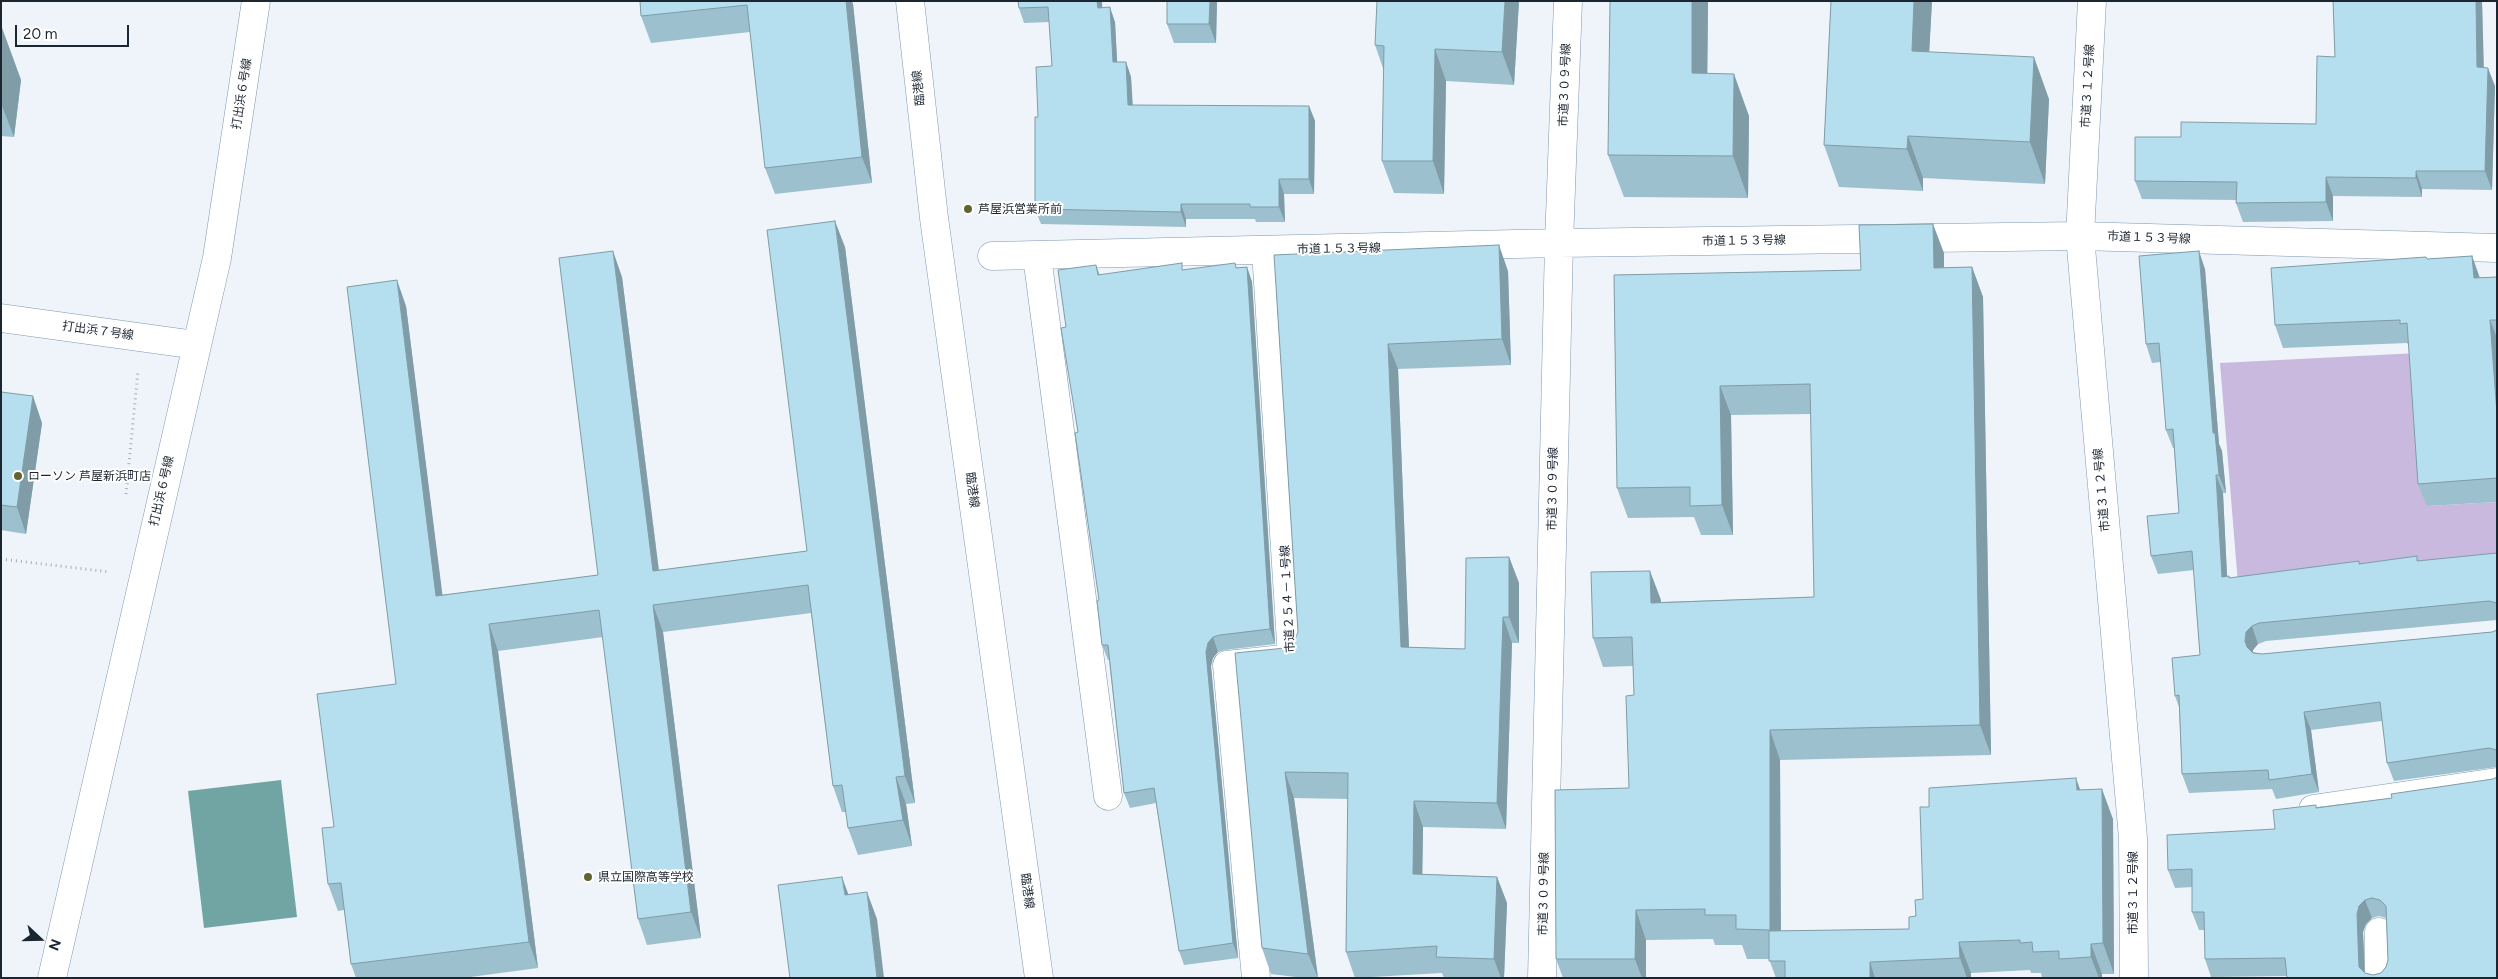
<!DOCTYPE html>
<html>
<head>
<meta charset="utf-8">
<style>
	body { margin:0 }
	#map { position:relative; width:2498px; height:979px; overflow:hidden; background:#eef4f9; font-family:Figtree,sans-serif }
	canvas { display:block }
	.frame { position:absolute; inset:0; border:2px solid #1c2631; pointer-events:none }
	.north { position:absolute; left:15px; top:914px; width:50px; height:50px; -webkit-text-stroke:4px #fff; paint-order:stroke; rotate:111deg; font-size:14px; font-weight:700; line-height:20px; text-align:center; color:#1c2631 }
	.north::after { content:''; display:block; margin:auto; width:18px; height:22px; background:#1c2631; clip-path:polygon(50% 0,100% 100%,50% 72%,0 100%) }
	.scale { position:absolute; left:15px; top:25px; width:114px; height:22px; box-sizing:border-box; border:2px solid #1c2631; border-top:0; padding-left:6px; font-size:15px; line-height:18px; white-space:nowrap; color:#1c2631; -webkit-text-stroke:4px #fff; paint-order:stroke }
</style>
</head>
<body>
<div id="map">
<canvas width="2498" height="979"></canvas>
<div class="frame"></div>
<div class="north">N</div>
<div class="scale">20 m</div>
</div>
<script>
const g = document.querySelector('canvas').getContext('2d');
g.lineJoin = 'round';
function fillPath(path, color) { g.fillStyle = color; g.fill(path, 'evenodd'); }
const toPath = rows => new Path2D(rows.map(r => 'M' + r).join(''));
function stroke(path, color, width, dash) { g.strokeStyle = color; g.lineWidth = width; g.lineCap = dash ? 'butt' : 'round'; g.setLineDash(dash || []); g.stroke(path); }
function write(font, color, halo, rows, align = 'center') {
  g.font = font + ' Figtree,"Noto Sans JP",sans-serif'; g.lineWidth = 4; g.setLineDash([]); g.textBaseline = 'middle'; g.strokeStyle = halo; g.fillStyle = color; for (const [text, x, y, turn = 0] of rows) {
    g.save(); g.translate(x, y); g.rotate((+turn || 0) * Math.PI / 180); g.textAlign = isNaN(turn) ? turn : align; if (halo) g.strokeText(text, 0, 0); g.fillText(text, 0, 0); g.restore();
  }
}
fillPath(toPath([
	[2497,349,2427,506,2497,502,2497,563,2238,584,2220,363]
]), '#c9b9df');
fillPath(toPath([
	[281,780,297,917,204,928,188,791]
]), '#70a5a3');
const minor = toPath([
	[910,1,934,218,1039,978],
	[2092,1,2080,236,2133,838,2134,978],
	[992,256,1559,243,2080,236,2497,248],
	[1037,256,1108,796],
	[1,318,196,345],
	[2313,809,2497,782],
	[2379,932,2379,978],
	[52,978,217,258,256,1],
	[1256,978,1227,665,1292,658,1266,251],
	[1542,978,1559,243,1568,1]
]);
stroke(minor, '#7e97b1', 29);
stroke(toPath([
	[126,494,138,371],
	[1,559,110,572]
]), '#a6adb4', 3, [1, 4]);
stroke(minor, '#fff', 28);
fillPath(toPath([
	[640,1,853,4,872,183,775,194,765,168,750,32,651,43,641,16],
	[1018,1,1102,1,1102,7,1115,22,1117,62,1126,62,1131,77,1133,105,1309,106,1315,121,1314,194,1284,194,1285,222,1256,222,1255,219,1186,219,1186,227,1041,224,1035,209,1038,117,1052,66,1049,22,1024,23,1019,8],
	[1167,1,1217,1,1216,43,1174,43,1167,24],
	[1519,1,1514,85,1446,81,1444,194,1394,193,1382,161,1384,71,1375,45],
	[1708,1,1707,74,1749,116,1748,198,1624,197,1608,155],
	[1831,1,1932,1,1929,52,2049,99,2045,184,1923,178,1923,191,1839,187,1824,145],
	[2333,1,2482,1,2484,68,2495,86,2492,190,2422,189,2422,197,2333,196,2333,221,2243,222,2236,203,2237,200,2142,199,2135,181,2181,137,2316,124,2335,57],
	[1,28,2,28,21,80,14,137,1,136],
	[845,247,915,803,906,804,912,846,858,855,848,828,846,812,842,812,833,786,811,613,663,632,701,938,647,945,638,919,603,637,498,651,538,968,463,978,356,978,351,964,344,910,338,911,328,884,334,827,396,684,406,306,442,595,598,575,622,277,659,570,807,551],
	[1944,253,1944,268,1972,267,1983,297,1991,755,1780,760,1781,931,1909,929,1923,899,1929,807,2080,790,2113,819,2114,974,2102,974,2102,978,2042,978,2041,973,2031,973,2030,970,1971,973,1971,978,1776,978,1769,959,1747,959,1742,945,1715,945,1713,939,1646,940,1646,978,1563,978,1556,959,1629,788,1634,695,1633,666,1603,667,1593,638,1661,600,1661,602,1814,597,1811,414,1731,415,1733,535,1701,535,1694,517,1628,518,1617,488,1614,275,1861,270],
	[1274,255,1508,271,1511,365,1398,369,1409,647,1465,649,1509,557,1519,583,1519,643,1512,643,1506,829,1423,827,1422,874,1497,877,1507,903,1504,978,1444,978,1442,973,1355,978,1346,952,1348,799,1294,798,1318,978,1304,978,1271,974,1262,948,1285,648,1292,645,1298,632],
	[2472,256,2480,278,2497,277,2497,502,2427,506,2418,484,2409,346,2407,343,2283,348,2275,325,2426,257,2427,259],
	[1096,265,1100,275,1247,267,1252,282,1275,644,1225,650,1218,652,1213,658,1211,666,1238,958,1184,965,1179,951,1156,803,1130,808,1124,793,1109,660,1108,660,1102,645,1099,600,1078,432,1066,327],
	[2205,269,2219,444,2222,451,2226,493,2223,493,2227,576,2230,578,2359,561,2360,564,2419,561,2497,553,2497,620,2266,641,2258,644,2253,650,2253,652,2262,654,2492,632,2497,630,2497,767,2394,781,2387,763,2382,721,2311,730,2319,792,2276,799,2272,789,2189,793,2182,774,2179,707,2175,696,2200,655,2194,570,2158,574,2151,556,2179,513,2174,448,2173,448,2166,430,2161,362,2152,363,2146,344],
	[1,392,42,423,26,534,1,530],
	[2493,779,2497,978,2287,976,2211,977,2205,959,2205,930,2199,930,2192,912,2192,887,2175,888,2168,870,2275,829,2317,807,2392,798],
	[2379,916,2386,918,2388,960,2386,967,2381,973,2373,975,2365,973,2363,932,2366,924,2372,918]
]), '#9cc0cd');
fillPath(toPath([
	[846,1,852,1,853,4,872,183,862,157],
	[1097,1,1102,1,1103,23,1098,8],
	[1210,1,1217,1,1216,43,1209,24],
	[1505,1,1519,1,1514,85,1502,52],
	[1692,1,1708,1,1707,116,1692,73],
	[1914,1,1932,1,1927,93,1912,51],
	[2476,1,2482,1,2484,86,2477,67],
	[1110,7,1115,22,1118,77,1113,62],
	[2,28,21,80,14,137,1,103,1,35],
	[1435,49,1446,81,1444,194,1433,161],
	[2034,57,2049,99,2045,184,2030,142],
	[1126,62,1131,77,1133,120,1128,105],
	[2488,68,2495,86,2492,190,2485,171],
	[1734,74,1749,116,1748,198,1733,156],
	[1309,106,1315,121,1314,194,1309,179],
	[1908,136,1923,178,1923,191,1907,149],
	[2416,171,2422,189,2422,197,2416,178],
	[2326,177,2333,196,2333,221,2326,202],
	[1279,179,1284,194,1285,222,1279,207],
	[1181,204,1186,219,1186,227,1181,212],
	[835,221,845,247,915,803,905,776],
	[1933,224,1944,253,1944,298,1934,268],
	[1499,245,1508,271,1511,365,1502,339],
	[613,251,622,277,662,597,653,571],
	[2199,251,2205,269,2219,444,2222,451,2226,493,2219,475,2213,433],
	[2472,256,2480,279,2474,278],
	[1247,267,1252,282,1275,644,1270,629],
	[1972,267,1983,297,1991,755,1980,725],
	[397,280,406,306,446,623,436,596],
	[2490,320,2497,338,2497,414],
	[1388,344,1398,369,1410,673,1401,647],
	[1720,386,1731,415,1733,535,1722,505],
	[33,396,42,423,26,534,17,507],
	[2216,475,2223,493,2228,595,2222,577],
	[1509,557,1519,583,1519,643,1509,617],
	[1650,571,1661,600,1661,632,1651,603],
	[653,605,663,632,701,938,691,912],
	[1503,617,1512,643,1506,829,1497,803],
	[489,624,498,651,538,968,529,942],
	[2252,626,2258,644,2253,650,2252,659,2245,641,2246,632],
	[1213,637,1218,652,1213,658,1211,666,1238,958,1233,943,1206,652,1208,643],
	[2304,712,2311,730,2319,792,2312,774],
	[1770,730,1780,760,1781,959,1770,930],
	[1285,772,1294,798,1318,978,1308,954],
	[896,777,906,804,912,846,903,820],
	[2076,778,2087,809,2077,790],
	[2102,789,2113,819,2114,974,2103,943],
	[1414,801,1423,827,1422,900,1413,874],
	[842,877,852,904,845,895],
	[1497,877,1507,903,1504,978,1501,978,1494,959],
	[867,892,877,919,884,978,877,978],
	[2365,900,2372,918,2366,924,2363,932,2365,978,2359,967,2357,914,2359,906],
	[1636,910,1646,940,1646,978,1642,978,1635,959],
	[1959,942,1971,973,1971,978,1967,978,1960,958],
	[2091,944,2102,974,2102,978,2099,978,2091,957],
	[1870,962,1875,978,1870,978]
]), '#7f9ca7');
const building = toPath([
	[640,1,846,1,862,157,765,168,747,5,641,16,640,1],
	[1018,1,1097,1,1098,8,1110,7,1113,62,1126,62,1128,105,1309,106,1309,179,1279,179,1279,207,1250,207,1250,204,1181,204,1181,212,1035,209,1035,117,1038,117,1036,67,1052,66,1048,7,1019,8,1018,1],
	[1167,1,1210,1,1209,24,1167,24,1167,1],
	[1377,1,1505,1,1502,52,1435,49,1433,161,1382,161,1384,46,1375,45,1377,1],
	[1610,1,1692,1,1692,73,1734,74,1733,156,1608,155,1610,1],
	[1831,1,1914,1,1912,51,2034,57,2030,142,1908,136,1907,149,1824,145,1831,1],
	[2333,1,2476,1,2477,67,2488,68,2485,171,2416,171,2416,178,2326,177,2326,202,2236,203,2237,182,2135,181,2135,137,2181,137,2181,122,2316,124,2317,56,2335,57,2333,1],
	[835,221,905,776,896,777,903,820,848,828,842,785,833,786,808,585,653,605,691,912,638,919,599,610,489,624,529,942,351,964,341,883,328,884,322,828,334,827,317,694,396,684,347,287,397,280,436,596,598,575,559,258,613,251,653,571,807,551,767,230,835,221],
	[1933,224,1934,268,1972,267,1980,725,1770,730,1770,930,1736,929,1736,915,1705,915,1705,909,1636,910,1635,959,1556,959,1555,790,1629,788,1626,696,1634,695,1632,637,1593,638,1591,572,1650,571,1651,603,1814,597,1810,384,1720,386,1722,505,1690,506,1690,487,1617,488,1614,275,1861,270,1859,225,1933,224],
	[1499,245,1502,339,1388,344,1401,647,1465,649,1466,558,1509,557,1509,617,1503,617,1497,803,1414,801,1413,874,1497,877,1494,959,1436,957,1437,946,1346,952,1348,773,1285,772,1308,954,1262,948,1235,653,1285,648,1292,645,1298,632,1274,255,1499,245],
	[2199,251,2213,433,2215,433,2219,475,2216,475,2222,577,2229,576,2229,578,2359,561,2359,564,2417,556,2417,561,2497,553,2497,603,2489,601,2259,623,2252,626,2246,632,2245,641,2247,647,2253,653,2262,654,2492,632,2497,630,2497,750,2489,748,2387,763,2380,702,2304,712,2312,774,2269,780,2268,770,2182,774,2179,695,2175,696,2172,658,2200,655,2192,551,2151,556,2147,516,2179,513,2173,429,2166,430,2159,343,2146,344,2139,256,2199,251],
	[2472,256,2474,278,2497,277,2497,320,2490,320,2497,414,2497,478,2418,484,2407,323,2400,324,2400,320,2275,325,2271,268,2426,257,2427,259,2472,256],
	[1182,263,1182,270,1235,263,1236,268,1247,267,1270,629,1220,635,1213,637,1208,643,1206,652,1233,943,1179,951,1154,788,1124,793,1108,645,1102,645,1097,601,1099,600,1075,433,1078,432,1061,328,1066,327,1058,270,1096,265,1098,275,1182,263],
	[1,392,33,396,17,507,1,505,1,392],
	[2497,777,2497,978,2287,978,2285,958,2205,959,2204,912,2192,912,2192,869,2168,870,2167,835,2275,829,2273,810,2316,805,2316,808,2392,798,2391,794,2493,779,2497,777],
	[2372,898,2380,900,2386,906,2388,960,2386,967,2381,973,2373,975,2365,973,2359,967,2357,914,2359,906,2365,900,2372,898],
	[2076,778,2077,790,2102,789,2103,943,2091,944,2091,957,2059,959,2059,951,2033,952,2032,942,2020,943,2020,940,1959,942,1960,958,1870,962,1870,978,1785,978,1785,961,1769,961,1769,931,1909,929,1909,917,1916,916,1915,900,1923,899,1920,807,1929,807,1929,788,2076,778],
	[842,877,845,895,867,892,877,978,790,978,778,885,842,877]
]);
fillPath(building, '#b5dfee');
stroke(building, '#7f9ca7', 1);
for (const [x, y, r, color] of [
	[968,209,5,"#616330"],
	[18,476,5,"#616330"],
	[588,877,5,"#616330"]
]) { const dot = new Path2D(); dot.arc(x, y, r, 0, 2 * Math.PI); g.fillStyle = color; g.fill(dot); stroke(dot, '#fff', 2); }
write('12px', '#1c2631', '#fff', [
	["市道３０９号線",1565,85,-88],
	["市道３１２号線",2088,86,-87],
	["臨港線",919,88,-96],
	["打出浜６号線",242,94,-81],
	["市道１５３号線",2149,238,2],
	["市道１５３号線",1744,241,-1],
	["市道１５３号線",1339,249,-1],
	["打出浜７号線",98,331,8],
	["市道３０９号線",1553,489,-89],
	["臨港線",972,490,82],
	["市道３１２号線",2102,490,-95],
	["打出浜６号線",162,491,-77],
	["市道２５４－１号線",1288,599,-93],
	["臨港線",1027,891,82],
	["市道３１２号線",2133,893,-90],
	["市道３０９号線",1544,894,-89]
]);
write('12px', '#1c2631', '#fff', [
	["芦屋浜営業所前",978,209],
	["ローソン 芦屋新浜町店",28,476],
	["県立国際高等学校",598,877]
], 'left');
</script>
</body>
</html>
